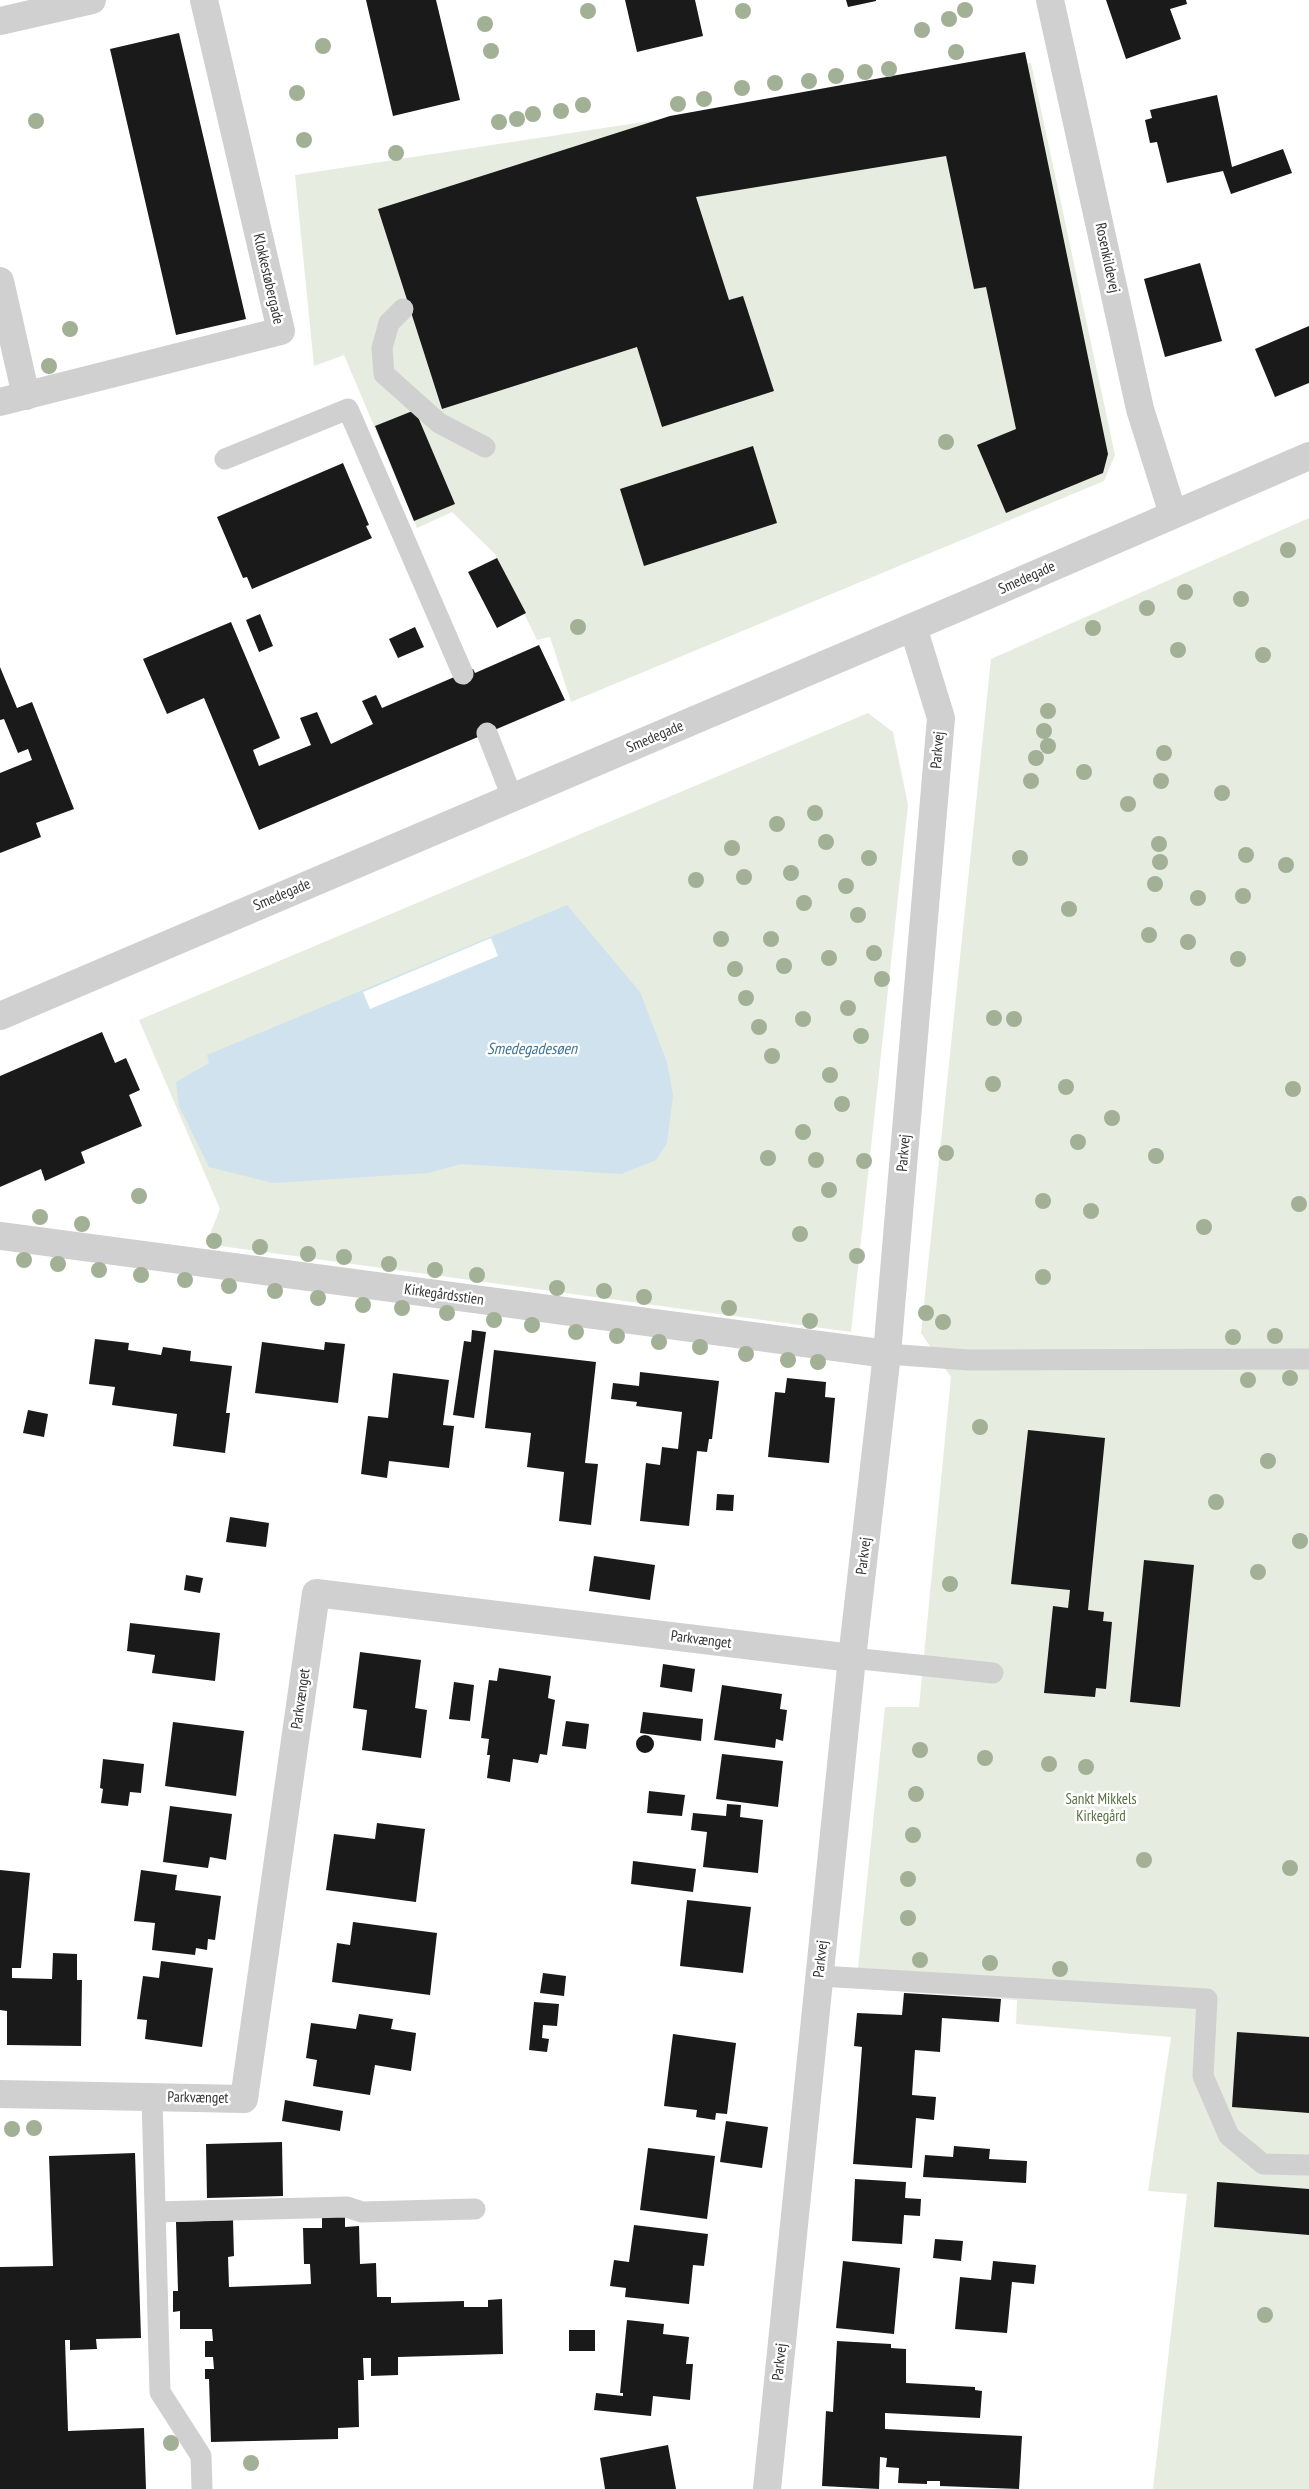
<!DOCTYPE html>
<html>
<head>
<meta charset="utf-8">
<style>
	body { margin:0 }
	canvas { display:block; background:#fff }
</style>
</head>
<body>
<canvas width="1309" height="2489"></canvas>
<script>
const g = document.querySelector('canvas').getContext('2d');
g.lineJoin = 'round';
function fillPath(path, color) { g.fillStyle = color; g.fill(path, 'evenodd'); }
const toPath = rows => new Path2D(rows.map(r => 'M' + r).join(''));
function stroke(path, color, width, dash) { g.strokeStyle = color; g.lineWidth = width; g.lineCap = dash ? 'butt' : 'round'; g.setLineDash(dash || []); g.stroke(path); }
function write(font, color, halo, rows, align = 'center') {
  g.font = font + ' "PT Sans Narrow",sans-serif'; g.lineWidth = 5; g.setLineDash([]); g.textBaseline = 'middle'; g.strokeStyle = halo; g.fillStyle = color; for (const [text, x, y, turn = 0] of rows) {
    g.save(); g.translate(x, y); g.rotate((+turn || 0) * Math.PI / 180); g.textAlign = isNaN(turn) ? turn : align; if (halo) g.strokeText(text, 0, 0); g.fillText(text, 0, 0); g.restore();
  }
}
fillPath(toPath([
	[1031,63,1115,455,1104,481,571,702,550,637,537,640,495,554,452,512,417,528,344,355,314,366,295,175],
	[1309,518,1309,2489,1153,2489,1187,2194,1148,2191,1171,2037,1016,2024,1017,2000,856,1988,885,1707,919,1707,951,1377,921,1333,991,659],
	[868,713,893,732,908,805,851,1332,206,1244,220,1209,139,1020]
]), '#e6ecdf');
fillPath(toPath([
	[567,905,640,992,667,1062,673,1095,667,1143,656,1160,621,1174,461,1164,428,1173,273,1183,209,1167,179,1106,176,1082,209,1063,207,1055]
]), '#cfe2ee');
fillPath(toPath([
	[491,938,498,956,370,1009,363,992]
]), '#fff');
fillPath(toPath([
	[366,0,436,0,460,100,393,116],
	[625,0,695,0,703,36,637,52],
	[846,0,876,0,876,1,848,7],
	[1106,0,1186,0,1187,4,1170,9,1181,39,1126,59],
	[179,33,246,319,176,335,110,49],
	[1025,52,1108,454,1103,473,1006,513,977,445,1016,429,986,287,974,289,946,156,696,197,729,300,743,296,774,391,662,427,637,347,442,409,378,209,670,116],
	[1217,95,1232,167,1283,149,1292,173,1231,194,1223,171,1167,183,1157,142,1150,143,1145,120,1152,118,1150,110],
	[1200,263,1222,341,1165,357,1144,279],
	[1309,326,1309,383,1275,397,1255,349],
	[415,410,455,504,414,521,375,426],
	[753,446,777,523,644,566,620,489],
	[343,463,369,525,366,526,372,538,252,589,247,577,243,578,217,517],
	[497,558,526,613,497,628,468,572],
	[260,614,273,646,259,652,246,620],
	[231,622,280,738,253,750,259,766,311,745,300,718,317,712,331,744,373,724,362,701,376,695,382,708,473,669,475,673,539,645,565,700,259,830,204,698,167,714,143,659],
	[415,627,424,647,398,658,389,639],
	[0,667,17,708,32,702,74,809,36,823,41,837,0,853,0,773,32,760,28,749,18,753,4,719,0,720],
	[102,1032,115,1063,126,1058,140,1090,129,1095,142,1126,81,1152,85,1163,45,1181,41,1169,0,1187,0,1076],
	[472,1330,486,1332,474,1418,453,1415,464,1341,471,1342],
	[95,1339,129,1343,128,1350,161,1355,163,1347,191,1351,190,1361,232,1366,226,1413,230,1413,225,1453,173,1446,177,1414,112,1405,115,1387,89,1384],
	[262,1342,324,1350,325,1342,345,1344,338,1403,255,1393],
	[494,1350,596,1362,585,1463,598,1464,591,1525,559,1521,564,1472,527,1467,531,1433,485,1428],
	[640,1372,719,1381,712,1439,709,1439,707,1452,697,1451,689,1526,640,1521,646,1463,660,1465,662,1447,678,1449,682,1412,636,1406,637,1402,611,1399,613,1383,639,1386],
	[393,1373,449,1380,443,1425,454,1426,449,1468,389,1461,387,1478,361,1474,368,1416,388,1418],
	[787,1378,826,1382,825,1397,835,1398,829,1463,768,1457,775,1392,785,1393],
	[28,1410,48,1414,44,1437,23,1433],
	[1028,1430,1105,1438,1088,1610,1104,1612,1103,1621,1112,1622,1106,1689,1096,1688,1095,1697,1044,1693,1053,1606,1068,1608,1070,1590,1011,1584],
	[717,1494,734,1495,733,1511,716,1510],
	[230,1517,269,1523,266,1547,226,1542],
	[594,1556,655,1565,650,1600,589,1591],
	[1144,1560,1194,1565,1180,1707,1130,1702],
	[186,1575,203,1578,200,1593,184,1590],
	[130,1623,220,1633,215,1681,152,1673,155,1655,127,1651],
	[360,1652,421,1660,415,1708,427,1710,421,1758,362,1750,367,1710,353,1708],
	[663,1664,695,1669,692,1692,660,1687],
	[499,1668,551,1676,548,1698,555,1700,547,1755,540,1754,538,1763,513,1759,510,1782,487,1778,490,1755,487,1755,489,1739,481,1738,489,1680,497,1681],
	[454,1682,474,1685,470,1721,449,1719],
	[722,1685,782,1694,780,1709,787,1710,783,1741,776,1739,775,1748,714,1740],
	[643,1712,703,1719,701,1741,640,1733],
	[566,1721,589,1724,586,1749,562,1746],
	[173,1722,244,1731,236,1796,165,1786],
	'636 1744a9 9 0 1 1 18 0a9 9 0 1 1-18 0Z',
	[722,1754,783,1761,778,1807,716,1799],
	[103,1759,144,1764,141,1793,130,1792,128,1806,101,1803,103,1789,100,1788],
	[649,1791,685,1795,682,1816,647,1813],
	[727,1804,741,1805,740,1817,763,1820,758,1873,703,1867,707,1832,691,1830,693,1813,726,1816],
	[170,1806,232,1814,226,1860,210,1857,208,1868,163,1862],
	[377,1823,425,1829,416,1902,326,1890,334,1834,375,1839],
	[633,1861,696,1869,693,1892,631,1884],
	[0,1870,30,1873,21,1968,12,1968,12,1978,52,1979,53,1953,77,1954,77,1980,82,1980,81,2046,7,2045,7,2011,0,2010],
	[141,1870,177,1875,175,1890,221,1896,215,1940,208,1939,207,1950,196,1948,195,1955,152,1950,155,1923,134,1921],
	[687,1900,751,1907,743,1973,680,1966],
	[353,1922,437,1933,430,1995,332,1982,337,1943,350,1945],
	[161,1961,213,1968,202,2047,145,2039,147,2020,137,2019,143,1976,159,1978],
	[543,1973,566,1976,564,1996,540,1993],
	[904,1993,1001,1999,999,2022,942,2018,940,2052,915,2050,912,2095,936,2097,934,2120,916,2118,912,2168,853,2164,862,2047,854,2046,857,2013,902,2015],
	[534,2002,559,2004,557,2026,543,2025,542,2038,549,2039,547,2052,529,2050],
	[359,2014,393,2019,391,2029,416,2033,411,2071,375,2065,370,2095,313,2086,317,2060,306,2058,311,2023,356,2029],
	[1237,2032,1309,2037,1309,2113,1232,2107],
	[673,2034,736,2043,727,2114,716,2113,715,2120,696,2117,697,2110,664,2106],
	[285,2100,343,2111,340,2131,282,2121],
	[726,2121,768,2127,762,2168,720,2162],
	[282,2142,283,2196,207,2198,206,2144],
	[954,2146,990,2149,989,2159,1027,2161,1026,2183,923,2177,925,2155,953,2157],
	[648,2148,715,2156,707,2219,640,2210],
	[135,2153,141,2338,96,2339,97,2349,70,2350,70,2340,65,2340,68,2431,144,2428,146,2489,0,2489,0,2267,53,2266,49,2156],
	[855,2179,906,2182,905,2198,921,2199,920,2216,904,2215,902,2244,852,2241],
	[1217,2182,1309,2189,1309,2235,1214,2227],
	[322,2217,345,2217,345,2227,359,2226,360,2264,376,2263,377,2297,391,2297,391,2303,464,2301,464,2307,488,2307,488,2300,502,2299,503,2354,398,2357,398,2375,371,2376,371,2358,363,2358,364,2380,358,2380,359,2427,338,2428,338,2439,211,2442,209,2379,205,2379,205,2369,214,2369,213,2357,205,2357,205,2341,213,2341,212,2329,180,2329,180,2311,173,2312,173,2291,178,2291,176,2222,233,2220,234,2256,228,2257,229,2287,311,2284,310,2264,304,2264,303,2228,322,2228],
	[634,2225,708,2234,704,2266,693,2265,689,2304,625,2297,626,2288,610,2286,614,2260,629,2262],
	[935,2239,963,2241,961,2261,933,2258],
	[843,2261,900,2268,894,2334,836,2328],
	[993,2261,1036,2265,1034,2284,1012,2282,1007,2333,955,2329,960,2277,991,2280],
	[627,2320,664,2324,663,2334,689,2337,686,2364,693,2364,690,2400,653,2396,651,2416,594,2410,596,2393,623,2396,623,2393,620,2393],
	[569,2330,595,2330,595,2351,569,2351],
	[837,2341,891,2344,891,2348,906,2349,906,2383,975,2387,975,2390,982,2391,980,2418,885,2413,885,2429,1022,2436,1019,2489,940,2486,940,2481,927,2481,927,2484,898,2483,899,2468,886,2467,887,2458,880,2457,879,2489,822,2486,826,2411,833,2412],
	[668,2445,676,2489,605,2489,600,2458]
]), '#1a1a1a');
stroke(toPath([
	[403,309,389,323,382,348,384,374,439,423,485,447],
	[225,459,348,409,463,674],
	[487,733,512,797],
	[887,1354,969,1360,1309,1359],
	[852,1658,993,1673],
	[820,1976,1207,1999,1203,2076,1229,2136,1263,2164,1309,2165],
	[152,2097,160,2392,201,2456,202,2489],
	[155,2212,347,2207,362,2212,475,2209]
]), '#d0d0d0', 21);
stroke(toPath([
	[0,21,92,0],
	[0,281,26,396],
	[0,402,281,331,204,0],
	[0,1236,887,1354],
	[0,2094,244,2099,316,1593,852,1658]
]), '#d0d0d0', 28);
stroke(toPath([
	[1050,0,1140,409,1173,514],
	[0,1016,988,595,1309,456],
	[767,2489,852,1658,887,1354,941,718,913,627]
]), '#d0d0d0', 28);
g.fillStyle = '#a2b095';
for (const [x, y] of [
	[965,10],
	[588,11],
	[743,11],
	[949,19],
	[485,24],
	[922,30],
	[323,46],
	[491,51],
	[956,52],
	[889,69],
	[865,72],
	[836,76],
	[809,81],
	[775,83],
	[742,88],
	[297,93],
	[704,99],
	[678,104],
	[583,105],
	[561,111],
	[533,114],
	[517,119],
	[36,121],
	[499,122],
	[304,140],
	[396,153],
	[70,329],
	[49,366],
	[946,442],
	[1288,550],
	[1185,592],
	[1241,599],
	[1147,608],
	[578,627],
	[1093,628],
	[1178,650],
	[1263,655],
	[1048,711],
	[1044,731],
	[1048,746],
	[1164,753],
	[1036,758],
	[1084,772],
	[1031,781],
	[1161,781],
	[1222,793],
	[1128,804],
	[815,813],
	[777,824],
	[826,842],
	[1159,844],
	[732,848],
	[1246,855],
	[869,858],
	[1020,858],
	[1160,862],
	[1286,865],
	[791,873],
	[744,877],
	[696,880],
	[1155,884],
	[846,886],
	[1243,896],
	[1198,898],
	[804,903],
	[1069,909],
	[858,915],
	[1149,935],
	[721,939],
	[771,939],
	[1188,942],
	[874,953],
	[829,958],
	[1238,959],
	[784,966],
	[735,969],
	[882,979],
	[746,998],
	[848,1008],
	[994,1018],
	[803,1019],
	[1014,1019],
	[759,1027],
	[861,1036],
	[772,1056],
	[830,1075],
	[993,1084],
	[1066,1087],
	[1293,1089],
	[842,1104],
	[1112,1118],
	[803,1132],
	[1078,1142],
	[946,1153],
	[1156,1156],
	[768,1158],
	[816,1160],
	[864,1161],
	[829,1190],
	[139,1196],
	[1043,1201],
	[1299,1204],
	[1091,1211],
	[40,1217],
	[82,1224],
	[1204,1227],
	[800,1234],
	[214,1241],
	[260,1247],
	[308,1254],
	[857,1256],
	[344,1257],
	[24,1260],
	[58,1264],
	[389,1264],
	[99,1270],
	[435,1270],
	[141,1275],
	[477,1275],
	[1043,1277],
	[185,1280],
	[229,1286],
	[557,1288],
	[275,1291],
	[604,1291],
	[644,1297],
	[318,1298],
	[363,1305],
	[402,1308],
	[729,1308],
	[447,1313],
	[926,1313],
	[494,1320],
	[810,1321],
	[943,1322],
	[532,1325],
	[576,1332],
	[617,1336],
	[1275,1336],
	[1233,1337],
	[659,1342],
	[700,1347],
	[746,1354],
	[788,1360],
	[818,1362],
	[1290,1378],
	[1248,1380],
	[980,1427],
	[1268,1461],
	[1216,1502],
	[1300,1541],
	[1258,1572],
	[950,1584],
	[920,1750],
	[985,1758],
	[1049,1764],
	[1086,1767],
	[916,1794],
	[913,1835],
	[1144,1860],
	[1290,1868],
	[908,1879],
	[908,1918],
	[920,1960],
	[990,1963],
	[1060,1969],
	[34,2128],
	[12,2129],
	[1265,2315],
	[171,2443],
	[251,2463]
]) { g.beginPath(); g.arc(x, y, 8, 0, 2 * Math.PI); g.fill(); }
write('15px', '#333', '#fff', [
	["Rosenkildevej",1107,258,78],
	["Klokkestøbergade",268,279,77],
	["Smedegade",1027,578,-24],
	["Smedegade",655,737,-23],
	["Parkvej",938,750,-85],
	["Smedegade",282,895,-23],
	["Parkvej",904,1153,-85],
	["Kirkegårdsstien",444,1295,8],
	["Parkvej",864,1556,-83],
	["Parkvænget",701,1640,7],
	["Parkvænget",301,1699,-82],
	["Parkvej",821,1959,-84],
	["Parkvænget",198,2098,1],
	["Parkvej",780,2362,-84]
]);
write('15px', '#56703f', '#fff', [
	["Sankt Mikkels",1101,1800],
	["Kirkegård",1101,1817]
]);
write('italic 16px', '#3f7597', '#fff', [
	["Smedegadesøen",532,1049]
]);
</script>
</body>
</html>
